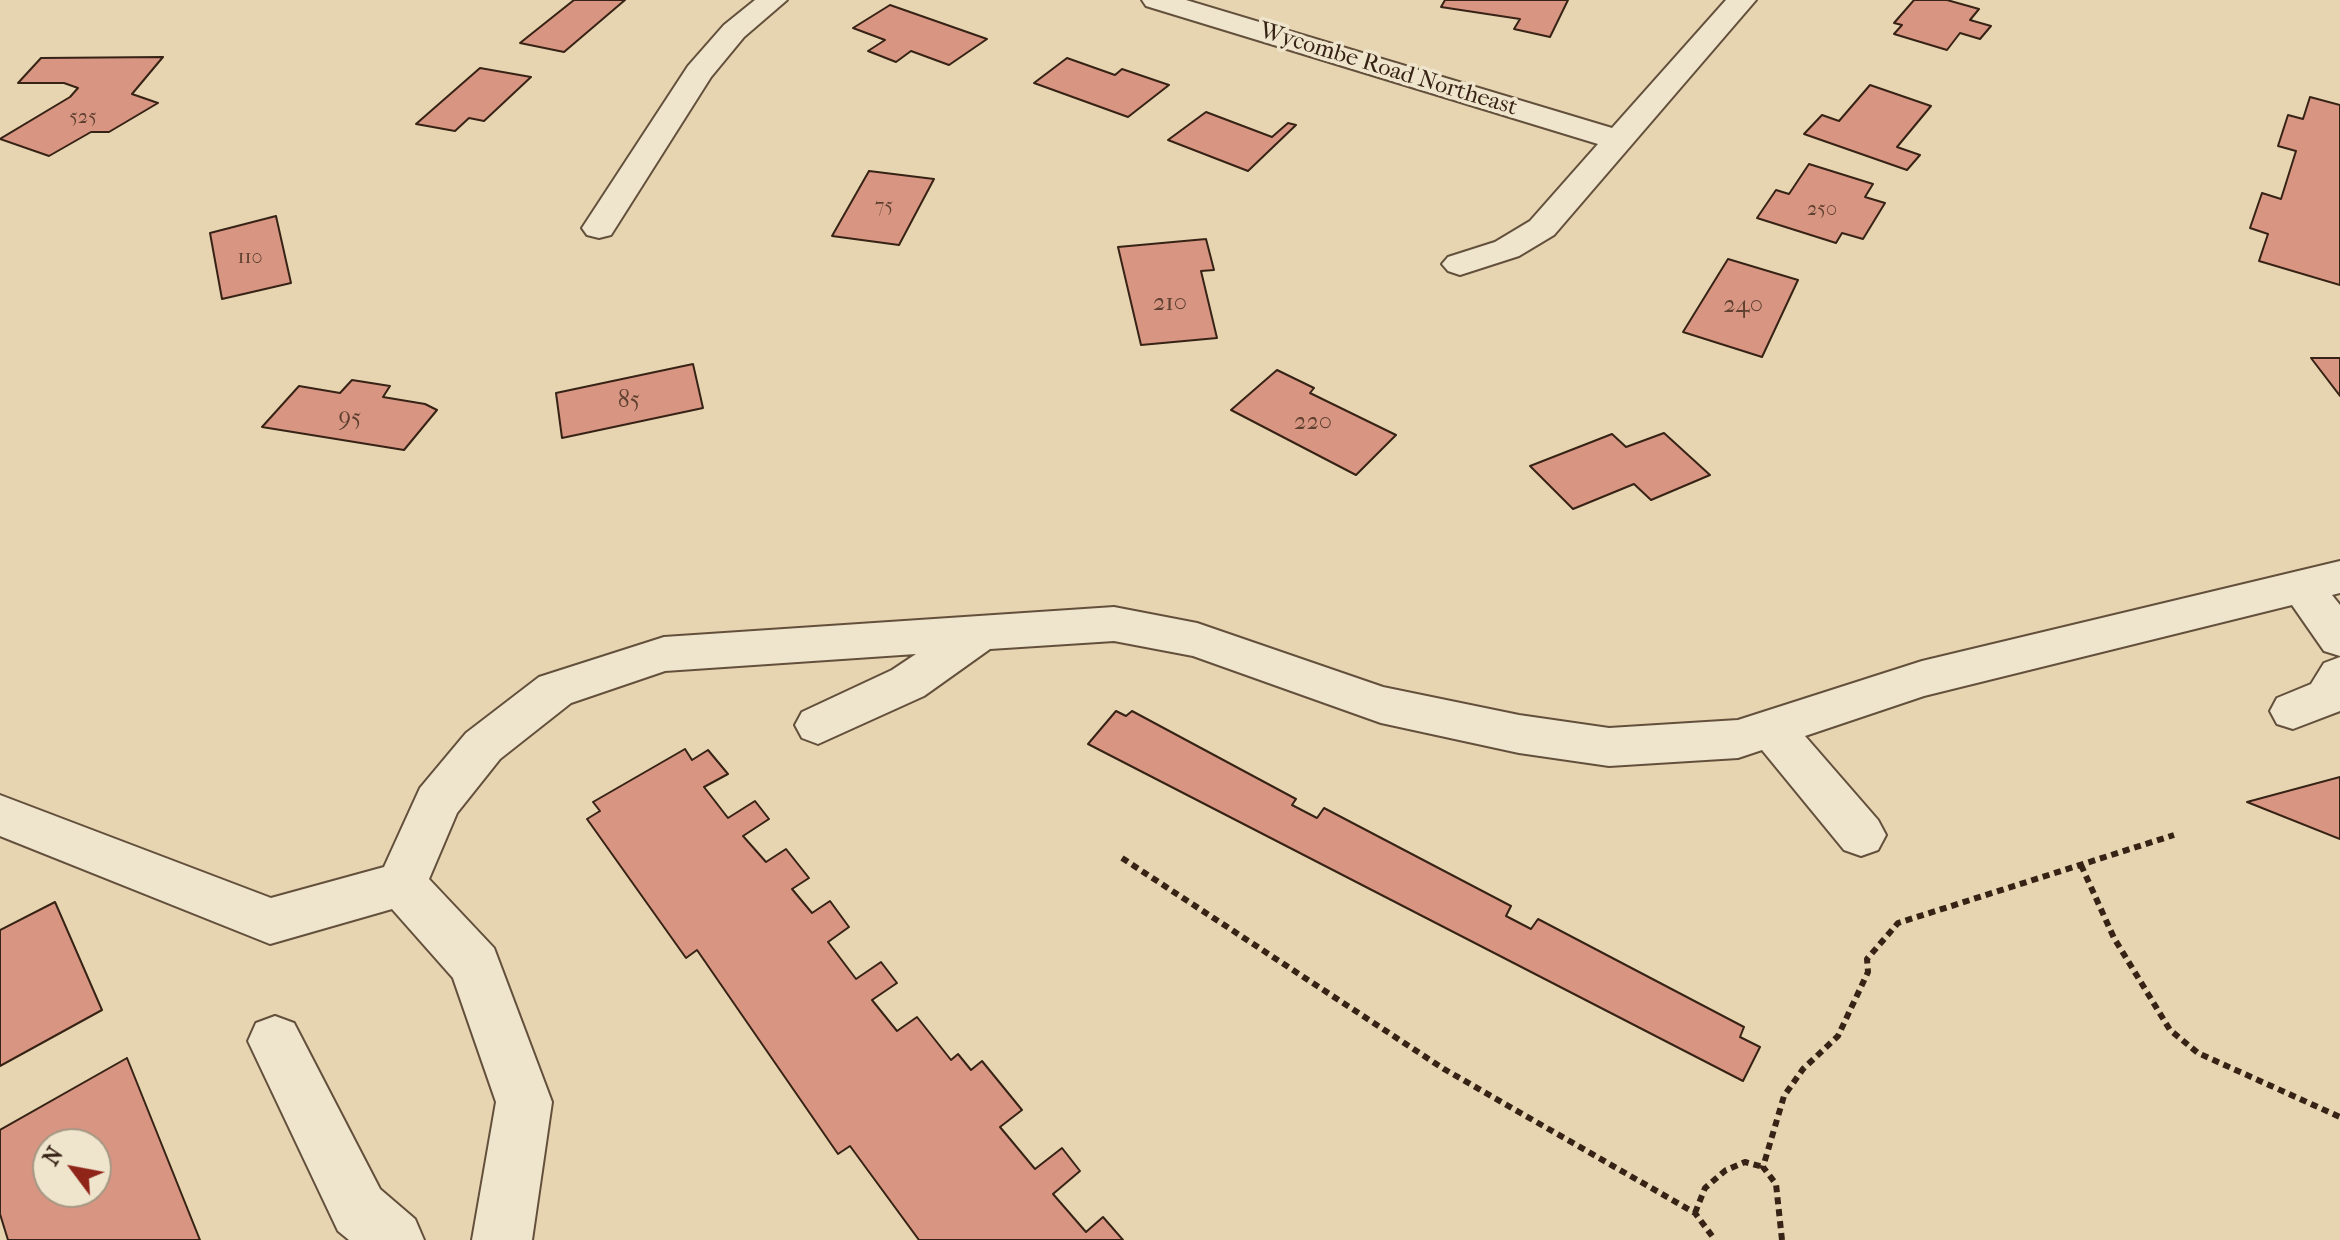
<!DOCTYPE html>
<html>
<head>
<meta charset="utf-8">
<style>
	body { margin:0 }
	#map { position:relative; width:2340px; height:1240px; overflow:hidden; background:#e7d5b1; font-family:"IM FELL French Canon",serif }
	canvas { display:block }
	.north { position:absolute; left:32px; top:1128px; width:80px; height:80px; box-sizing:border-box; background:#efe4cc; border:2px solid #a59783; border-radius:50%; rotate:302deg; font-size:22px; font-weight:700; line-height:32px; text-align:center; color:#372315 }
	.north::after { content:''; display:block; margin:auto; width:28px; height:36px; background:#8f2418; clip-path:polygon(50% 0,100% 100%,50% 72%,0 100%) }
</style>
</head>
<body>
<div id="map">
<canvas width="2340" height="1240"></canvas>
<div class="north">N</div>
</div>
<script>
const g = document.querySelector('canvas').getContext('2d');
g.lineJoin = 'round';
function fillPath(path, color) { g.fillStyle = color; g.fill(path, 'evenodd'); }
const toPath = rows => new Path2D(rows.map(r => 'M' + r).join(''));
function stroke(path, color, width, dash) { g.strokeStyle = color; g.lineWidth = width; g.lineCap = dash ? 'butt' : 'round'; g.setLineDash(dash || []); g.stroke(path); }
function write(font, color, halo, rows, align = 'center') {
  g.font = font + ' "IM FELL French Canon",serif'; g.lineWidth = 7; g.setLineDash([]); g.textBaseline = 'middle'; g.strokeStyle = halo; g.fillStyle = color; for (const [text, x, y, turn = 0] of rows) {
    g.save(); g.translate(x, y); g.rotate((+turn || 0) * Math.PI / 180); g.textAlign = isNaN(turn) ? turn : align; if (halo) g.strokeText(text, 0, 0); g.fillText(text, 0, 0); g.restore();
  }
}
const building = toPath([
	[574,0,625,0,564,52,520,43,574,0],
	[1445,0,1568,0,1550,37,1514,29,1520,19,1441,7,1445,0],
	[1914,0,1947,0,1979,9,1970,20,1991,26,1980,39,1960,33,1947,50,1894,34,1902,25,1894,23,1914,0],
	[890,5,987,39,949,65,911,51,896,62,868,51,885,40,853,28,890,5],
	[163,57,132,94,158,103,109,132,91,132,49,156,0,139,70,97,78,88,64,83,18,83,41,58,163,57],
	[1067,58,1115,75,1122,69,1169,85,1128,117,1034,83,1067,58],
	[480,68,531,77,484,121,469,118,455,131,416,124,480,68],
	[1870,85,1931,106,1897,147,1920,155,1907,170,1804,134,1822,115,1839,121,1870,85],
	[2310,97,2340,105,2340,285,2259,261,2268,234,2250,228,2262,193,2281,199,2296,151,2278,146,2288,115,2303,119,2310,97],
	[1206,112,1272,137,1288,123,1296,125,1248,171,1168,140,1206,112],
	[1809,164,1873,184,1865,197,1885,203,1863,239,1842,233,1836,243,1757,218,1776,190,1789,194,1809,164],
	[869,171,934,179,899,245,832,236,869,171],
	[276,216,291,283,222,299,210,233,276,216],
	[1206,239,1214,270,1201,271,1217,338,1141,345,1118,247,1206,239],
	[1728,259,1798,280,1762,357,1683,332,1728,259],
	[2311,358,2340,358,2340,396,2311,358],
	[693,364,703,408,562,438,556,393,693,364],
	[1277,370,1314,388,1310,393,1396,435,1356,475,1231,410,1277,370],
	[352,380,390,386,383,397,425,404,437,410,404,450,262,427,299,386,340,393,352,380],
	[1664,433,1710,475,1651,500,1634,484,1573,509,1530,466,1612,434,1626,447,1664,433],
	[1116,711,1126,716,1132,711,1296,799,1292,805,1317,818,1324,808,1511,906,1506,916,1531,929,1538,919,1744,1027,1740,1037,1760,1047,1743,1081,1088,744,1116,711],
	[685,749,692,760,708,750,728,774,704,787,728,818,755,801,769,819,743,836,766,862,786,849,809,878,792,889,812,913,830,901,849,927,828,942,856,979,881,962,897,983,872,1000,897,1031,917,1017,951,1060,958,1054,971,1070,982,1061,1022,1110,1000,1127,1035,1169,1062,1148,1080,1171,1053,1194,1086,1232,1103,1217,1123,1240,919,1240,850,1146,838,1154,697,950,686,958,587,819,600,811,593,802,685,749],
	[2340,777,2340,839,2247,802,2340,777],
	[55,902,102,1010,0,1066,0,930,55,902],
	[127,1058,200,1240,8,1240,0,1214,0,1130,127,1058],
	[48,1144,96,1144,96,1192,48,1192,48,1144]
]);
fillPath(building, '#d79582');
stroke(building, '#372315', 2);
const minor = toPath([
	[755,0,787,0,744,37,711,77,611,235,599,238,587,235,582,228,688,66,724,25,755,0],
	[1142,0,1186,0,1612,128,1726,0,1756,0,1554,235,1519,256,1460,275,1448,271,1442,264,1448,257,1495,242,1530,221,1598,144,1146,6,1142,0],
	[2340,561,2340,593,2332,595,2340,605,2340,656,2324,651,2292,605,1924,696,1805,736,1878,820,1886,835,1878,850,1861,856,1844,850,1762,750,1738,758,1609,766,1519,753,1381,723,1193,656,1114,641,990,649,924,696,818,744,802,738,795,725,802,712,892,670,916,654,665,671,571,703,500,759,457,813,429,879,494,948,552,1102,532,1240,472,1240,496,1102,453,978,392,909,270,944,0,836,0,795,271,898,384,867,420,788,466,733,539,677,664,637,1114,607,1197,623,1383,687,1519,715,1609,728,1738,720,1922,661,2340,561],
	[2340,657,2340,711,2293,729,2277,724,2270,711,2277,698,2311,684,2324,663,2340,657],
	[275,1016,294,1023,380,1189,415,1219,424,1240,349,1240,338,1231,248,1041,256,1023,275,1016]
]);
stroke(minor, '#63503c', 4);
stroke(toPath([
	[1122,858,1444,1069,1695,1213,1715,1240],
	[2081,865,2114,938,2170,1030,2198,1053,2340,1117],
	[1695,1213,1705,1188,1726,1170,1745,1162,1763,1167],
	[1782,1240,1776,1184,1763,1167,1784,1096,1803,1069,1838,1036,1868,972,1867,959,1898,923,2174,835]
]), '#372315', 6, [7, 5]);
fillPath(minor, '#efe4cc');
write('20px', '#5f4030', null, [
	["525",83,118],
	["75",884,207],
	["250",1822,210],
	["110",250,258]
]);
write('24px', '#372315', '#efe4cc', [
	["Wycombe Road Northeast",1388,70,17]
]);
write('24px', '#5f4030', null, [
	["210",1170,304],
	["240",1743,306],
	["85",629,401],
	["95",350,419],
	["220",1313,423]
]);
</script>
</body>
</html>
